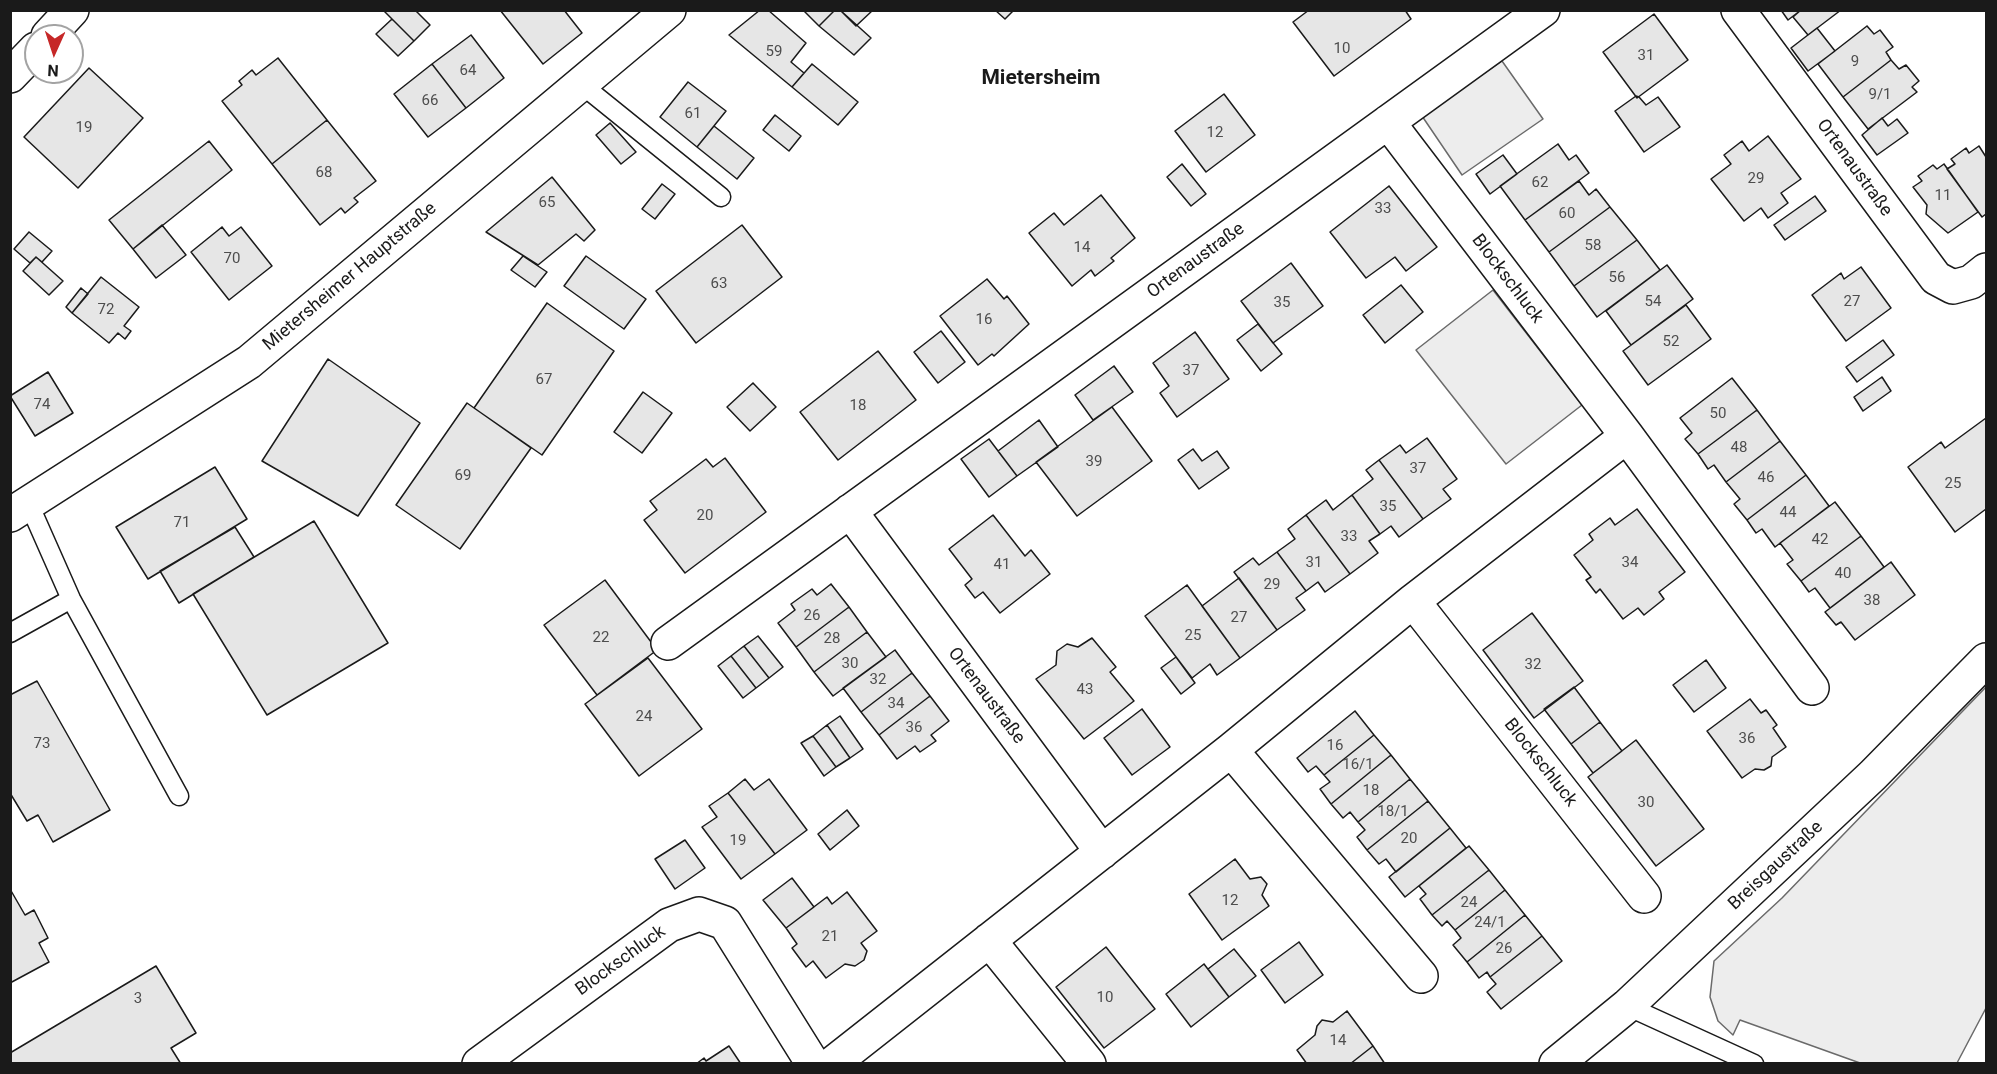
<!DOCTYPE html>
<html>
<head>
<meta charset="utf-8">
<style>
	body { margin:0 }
	#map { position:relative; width:1997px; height:1074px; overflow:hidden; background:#fff; font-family:Roboto,sans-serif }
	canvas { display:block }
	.frame { position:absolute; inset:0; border:12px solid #1a1a1a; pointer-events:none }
	.north { position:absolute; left:24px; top:24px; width:60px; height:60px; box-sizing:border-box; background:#fff; border:2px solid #a3a3a3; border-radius:50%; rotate:183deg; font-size:16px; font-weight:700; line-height:24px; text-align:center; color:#1a1a1a }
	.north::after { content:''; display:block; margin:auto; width:21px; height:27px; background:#c62828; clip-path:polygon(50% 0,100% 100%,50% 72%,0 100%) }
</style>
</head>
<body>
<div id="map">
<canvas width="1997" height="1074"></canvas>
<div class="frame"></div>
<div class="north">N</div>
</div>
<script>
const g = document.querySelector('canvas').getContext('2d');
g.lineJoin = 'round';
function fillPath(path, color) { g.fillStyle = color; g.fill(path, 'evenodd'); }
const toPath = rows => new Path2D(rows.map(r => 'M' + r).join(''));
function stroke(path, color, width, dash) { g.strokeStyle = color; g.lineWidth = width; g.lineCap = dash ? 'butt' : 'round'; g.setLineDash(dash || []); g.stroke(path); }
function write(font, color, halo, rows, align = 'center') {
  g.font = font + ' Roboto,sans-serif'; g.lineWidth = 4.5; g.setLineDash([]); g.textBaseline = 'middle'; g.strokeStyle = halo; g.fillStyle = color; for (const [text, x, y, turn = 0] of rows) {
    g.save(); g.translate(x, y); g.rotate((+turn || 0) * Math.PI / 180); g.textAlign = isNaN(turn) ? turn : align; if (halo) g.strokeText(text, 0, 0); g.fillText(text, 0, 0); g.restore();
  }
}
const built = toPath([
	[1502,61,1543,119,1462,175,1422,116,1502,61],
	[1493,290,1582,405,1506,464,1416,350,1493,290],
	[1986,687,1986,1008,1957,1063,1860,1063,1740,1020,1733,1035,1718,1021,1710,997,1714,961,1782,898,1986,687]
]);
fillPath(built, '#ededed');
stroke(built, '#6a6a6a', 1.5);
const building = toPath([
	[415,10,430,25,414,41,384,11,415,10],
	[500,10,564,10,582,33,543,64,500,10],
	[760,10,768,10,806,43,791,62,804,73,792,87,729,35,760,10],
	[803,10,835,10,819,26,803,10],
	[835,10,840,10,871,38,854,55,819,26,835,10],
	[840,10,873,10,856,26,840,10],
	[995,10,1014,10,1005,19,995,10],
	[1309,10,1405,10,1411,19,1334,76,1293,22,1309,10],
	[1781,10,1801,10,1788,20,1781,10],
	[1801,10,1841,10,1808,35,1793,17,1801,10],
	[1654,14,1688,60,1637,98,1603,52,1654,14],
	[392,19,414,41,398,56,376,34,392,19],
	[1867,26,1874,34,1880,30,1893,47,1886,52,1891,60,1843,97,1818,64,1867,26],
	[1817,28,1835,51,1808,71,1791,48,1817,28],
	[471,35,504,78,466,108,432,64,471,35],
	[278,58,327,120,272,164,222,101,242,85,239,81,252,70,256,75,278,58],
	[1891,60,1899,69,1906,65,1919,81,1912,87,1917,92,1868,129,1843,97,1891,60],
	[432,64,466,108,428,137,394,94,432,64],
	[812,64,858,102,838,125,792,87,812,64],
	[89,68,143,118,78,188,24,137,89,68],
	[688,82,726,111,697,147,660,117,688,82],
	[1224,94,1255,135,1206,172,1175,131,1224,94],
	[1636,96,1639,97,1646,105,1658,97,1680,127,1644,152,1615,111,1636,96],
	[775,115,801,136,789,151,763,130,775,115],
	[1882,118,1888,126,1897,119,1908,133,1877,155,1862,135,1882,118],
	[327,120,376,181,354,198,358,202,345,213,341,208,320,225,272,164,327,120],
	[610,123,636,152,621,164,596,135,610,123],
	[714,126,754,158,737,179,697,147,714,126],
	[1768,136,1801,179,1781,193,1788,203,1768,218,1761,208,1744,221,1711,179,1731,164,1724,155,1742,141,1749,151,1768,136],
	[209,141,232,170,133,249,109,220,209,141],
	[1558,144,1569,160,1576,155,1589,173,1525,220,1500,186,1558,144],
	[1979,146,1986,157,1986,214,1982,217,1947,169,1955,164,1951,159,1966,148,1969,153,1979,146],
	[1503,155,1517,174,1490,194,1476,174,1503,155],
	[1182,164,1206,194,1191,206,1167,177,1182,164],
	[1944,164,1978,212,1948,233,1926,214,1927,205,1913,187,1922,181,1918,176,1933,165,1937,169,1944,164],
	[552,177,595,230,584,241,576,234,538,265,486,232,552,177],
	[1579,181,1589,195,1596,189,1610,207,1549,252,1525,220,1579,181],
	[662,184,675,194,655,219,642,209,662,184],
	[1389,186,1437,247,1406,271,1395,257,1366,278,1330,232,1389,186],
	[1101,195,1135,238,1111,258,1114,261,1095,276,1091,270,1072,286,1029,233,1054,213,1064,225,1101,195],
	[1815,196,1826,211,1785,240,1774,225,1815,196],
	[1610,207,1637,240,1574,286,1549,252,1610,207],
	[162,225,186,255,156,278,133,249,162,225],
	[742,225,782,277,696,343,656,291,742,225],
	[222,227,229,236,241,227,272,266,229,300,191,252,222,227],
	[29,232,52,251,42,262,36,257,30,263,14,249,29,232],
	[1637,240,1660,270,1597,317,1574,286,1637,240],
	[523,256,547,272,535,287,511,270,523,256],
	[586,256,646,299,624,329,564,286,586,256],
	[36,257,63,281,49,295,23,271,36,257],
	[1291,263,1323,306,1273,343,1241,301,1291,263],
	[1667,265,1693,299,1631,345,1606,311,1667,265],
	[1861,267,1891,308,1846,341,1812,295,1841,273,1844,279,1861,267],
	[101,277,139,307,124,326,131,331,125,339,118,333,109,343,72,313,101,277],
	[987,279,1004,299,1007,296,1029,324,994,356,992,354,978,365,940,316,987,279],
	[1401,285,1423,312,1385,343,1363,315,1401,285],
	[81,288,88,294,72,313,66,307,81,288],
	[547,303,614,351,542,455,474,408,547,303],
	[1686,305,1711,339,1648,385,1623,351,1686,305],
	[1258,324,1282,354,1261,371,1237,340,1258,324],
	[941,331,965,362,938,383,914,352,941,331],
	[1195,332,1229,379,1177,417,1160,393,1169,386,1153,363,1195,332],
	[1883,340,1894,355,1857,382,1846,367,1883,340],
	[878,351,916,400,838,460,800,412,878,351],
	[328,359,420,423,358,516,262,461,328,359],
	[1114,366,1133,392,1093,420,1075,395,1114,366],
	[48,372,73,413,35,436,10,396,48,372],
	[1882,377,1891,391,1863,411,1854,397,1882,377],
	[1732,378,1757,410,1698,454,1685,439,1692,433,1680,418,1732,378],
	[753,383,776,407,750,431,727,407,753,383],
	[643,392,672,413,642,453,614,432,643,392],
	[467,403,531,448,460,549,396,505,467,403],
	[1112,407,1152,461,1077,516,1036,462,1112,407],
	[1757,410,1780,441,1726,482,1714,465,1708,469,1698,454,1757,410],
	[1986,418,1986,509,1955,532,1908,467,1941,442,1945,448,1986,418],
	[1039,420,1058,447,1017,476,998,451,1039,420],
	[1427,438,1457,479,1443,489,1451,499,1423,519,1379,460,1400,445,1406,453,1427,438],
	[989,439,1017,476,989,497,961,459,989,439],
	[1780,441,1806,475,1747,520,1734,504,1740,499,1726,482,1780,441],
	[1193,449,1202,461,1217,451,1229,468,1199,489,1178,460,1193,449],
	[725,458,766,512,685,573,644,520,657,510,650,501,706,459,713,467,725,458],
	[1379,460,1423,519,1399,537,1391,526,1380,534,1352,495,1373,479,1366,470,1379,460],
	[215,467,247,519,148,579,116,527,215,467],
	[1806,475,1829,506,1775,547,1762,529,1756,533,1747,520,1806,475],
	[1352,495,1380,534,1369,541,1378,553,1350,574,1306,515,1326,500,1333,510,1352,495],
	[1835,502,1861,536,1801,581,1787,564,1793,560,1780,543,1835,502],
	[1637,509,1685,572,1659,592,1664,599,1644,615,1638,608,1623,619,1600,589,1596,593,1586,580,1591,577,1574,555,1593,540,1589,534,1610,518,1615,525,1637,509],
	[993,515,1025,556,1031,550,1050,574,1000,613,983,592,975,598,965,585,972,579,949,549,993,515],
	[1306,515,1350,574,1325,592,1318,582,1306,591,1277,552,1295,539,1288,529,1306,515],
	[314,521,388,643,267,715,193,594,314,521],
	[235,527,254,557,179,603,160,571,235,527],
	[1861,536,1884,567,1830,608,1815,588,1809,592,1801,581,1861,536],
	[1277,552,1306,591,1296,598,1305,610,1277,630,1234,572,1253,558,1259,565,1277,552],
	[1891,562,1915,595,1855,640,1841,622,1836,625,1825,612,1891,562],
	[1239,578,1277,630,1240,658,1202,606,1239,578],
	[605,580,657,650,597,695,544,625,605,580],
	[831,584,849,607,796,647,778,623,795,610,791,604,812,589,817,595,831,584],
	[1187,585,1240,658,1217,675,1210,664,1192,678,1145,616,1187,585],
	[849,607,867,632,814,672,796,647,849,607],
	[1532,613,1583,681,1534,718,1483,650,1532,613],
	[867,632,886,657,833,696,814,672,867,632],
	[758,636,783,667,769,678,744,646,758,636],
	[1092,638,1116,667,1110,672,1134,701,1084,739,1036,679,1056,665,1057,651,1067,644,1078,647,1092,638],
	[744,646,769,678,756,688,731,656,744,646],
	[895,650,912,673,861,712,843,688,895,650],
	[731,656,756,688,743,698,718,666,731,656],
	[1176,657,1195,683,1181,694,1161,668,1176,657],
	[648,658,702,729,639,776,585,704,648,658],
	[1706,660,1726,688,1694,712,1673,685,1706,660],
	[912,673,930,696,879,735,861,712,912,673],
	[37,681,110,810,53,842,38,815,27,821,10,793,10,695,37,681],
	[1574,687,1600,722,1571,744,1544,709,1574,687],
	[930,696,949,721,931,735,936,741,920,752,915,746,897,759,879,735,930,696],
	[1750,699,1761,713,1766,710,1777,725,1773,728,1786,747,1772,757,1771,766,1764,770,1755,769,1742,778,1707,731,1750,699],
	[1142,709,1170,747,1132,775,1104,738,1142,709],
	[1355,711,1374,735,1324,775,1316,766,1308,772,1297,758,1355,711],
	[840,716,863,749,850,758,827,725,840,716],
	[1600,722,1622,751,1593,773,1571,744,1600,722],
	[827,725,850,758,836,767,813,736,827,725],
	[1374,735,1391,755,1331,804,1320,789,1330,782,1324,775,1374,735],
	[813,736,836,767,824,776,801,743,813,736],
	[1636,740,1704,829,1656,866,1588,777,1636,740],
	[1391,755,1410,779,1358,822,1350,812,1343,818,1331,804,1391,755],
	[745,779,754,790,769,779,807,830,775,854,728,793,745,779],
	[1410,779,1428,801,1367,850,1357,837,1365,830,1358,822,1410,779],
	[728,793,775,854,741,879,702,827,717,817,709,806,728,793],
	[1428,801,1450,828,1396,872,1386,859,1379,864,1367,850,1428,801],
	[847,810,859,826,830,850,818,834,847,810],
	[1450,828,1466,848,1405,897,1389,877,1450,828],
	[685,840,705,868,675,889,655,859,685,840],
	[1469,846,1489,870,1432,915,1420,899,1426,894,1419,886,1469,846],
	[1235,859,1250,879,1261,877,1267,884,1262,895,1269,906,1222,940,1189,894,1235,859],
	[1489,870,1505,890,1455,930,1447,921,1442,926,1432,915,1489,870],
	[792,878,814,907,786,928,763,900,792,878],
	[10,889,25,915,34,910,48,938,39,943,49,962,10,983,10,889],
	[1505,890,1525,915,1467,962,1453,945,1461,938,1455,930,1505,890],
	[847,892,877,931,861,943,867,951,864,960,855,966,845,964,826,978,813,961,806,967,792,948,797,944,786,928,827,897,832,904,847,892],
	[1525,915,1542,936,1490,977,1487,972,1479,978,1467,962,1525,915],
	[1542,936,1562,961,1501,1009,1487,992,1496,984,1490,977,1542,936],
	[1299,942,1323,975,1285,1003,1261,970,1299,942],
	[1106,947,1155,1009,1104,1048,1056,987,1106,947],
	[1234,949,1256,976,1229,997,1208,969,1234,949],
	[1204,964,1229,997,1191,1027,1166,994,1204,964],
	[156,966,196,1033,171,1048,181,1064,10,1064,10,1053,156,966],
	[1347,1011,1373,1046,1350,1064,1307,1064,1297,1050,1315,1035,1317,1026,1322,1020,1333,1022,1347,1011],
	[729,1046,741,1064,696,1064,704,1058,706,1061,729,1046],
	[1373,1046,1385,1064,1350,1064,1373,1046]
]);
fillPath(building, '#e6e6e6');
stroke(building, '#1a1a1a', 1.5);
const service = toPath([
	[581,84,721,197],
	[29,504,71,599,179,796],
	[10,633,71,599],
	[1627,1006,1754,1064]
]);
const minor = toPath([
	[1738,10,1936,278,1953,287,1971,282,1986,270],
	[48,36,72,10],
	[10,76,36,49],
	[1388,122,1627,436,1812,688],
	[850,511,1102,852],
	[10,515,249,362,669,10],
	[1413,601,1644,896],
	[668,643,1543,10],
	[1231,750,1421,976],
	[989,940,1089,1064],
	[479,1064,669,925,699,914,725,923,813,1064],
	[832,1064,1231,750,1413,601,1627,436],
	[1556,1064,1627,1006,1873,775,1986,660]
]);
stroke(service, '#1a1a1a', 21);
stroke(minor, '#1a1a1a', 36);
stroke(service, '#fff', 18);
stroke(minor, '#fff', 33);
write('15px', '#4d4d4d', null, [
	["10",1342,49],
	["59",774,52],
	["31",1646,56],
	["9",1855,62],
	["64",468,71],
	["9/1",1880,95],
	["66",430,101],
	["61",693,114],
	["19",84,128],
	["12",1215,133],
	["68",324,173],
	["29",1756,179],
	["62",1540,183],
	["11",1943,196],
	["65",547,203],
	["33",1383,209],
	["60",1567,214],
	["58",1593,246],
	["14",1082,248],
	["70",232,259],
	["56",1617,278],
	["63",719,284],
	["54",1653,302],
	["27",1852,302],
	["35",1282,303],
	["72",106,310],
	["16",984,320],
	["52",1671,342],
	["37",1191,371],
	["67",544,380],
	["74",42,405],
	["18",858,406],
	["50",1718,414],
	["48",1739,448],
	["39",1094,462],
	["37",1418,469],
	["69",463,476],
	["46",1766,478],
	["25",1953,484],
	["35",1388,507],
	["44",1788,513],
	["20",705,516],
	["71",182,523],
	["33",1349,537],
	["42",1820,540],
	["31",1314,563],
	["34",1630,563],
	["41",1002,565],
	["40",1843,574],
	["29",1272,585],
	["38",1872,601],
	["26",812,616],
	["27",1239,618],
	["25",1193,636],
	["22",601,638],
	["28",832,639],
	["30",850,664],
	["32",1533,665],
	["32",878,680],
	["43",1085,690],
	["34",896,704],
	["24",644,717],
	["36",914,728],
	["36",1747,739],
	["73",42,744],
	["16",1335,746],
	["16/1",1358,765],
	["18",1371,791],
	["30",1646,803],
	["18/1",1393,812],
	["20",1409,839],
	["19",738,841],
	["12",1230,901],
	["24",1469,903],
	["24/1",1490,923],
	["21",830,937],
	["26",1504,949],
	["10",1105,998],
	["3",138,999],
	["14",1338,1041]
]);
write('18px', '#1a1a1a', '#fff', [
	["Ortenaustraße",1854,168,54],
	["Ortenaustraße",1196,261,-36],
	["Mietersheimer Hauptstraße",350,277,-40],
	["Blockschluck",1507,279,53],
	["Ortenaustraße",986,696,53],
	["Blockschluck",1540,763,52],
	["Breisgaustraße",1776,866,-43],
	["Blockschluck",621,961,-36]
]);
write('bold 21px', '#1a1a1a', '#fff', [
	["Mietersheim",1041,79]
]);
</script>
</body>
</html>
